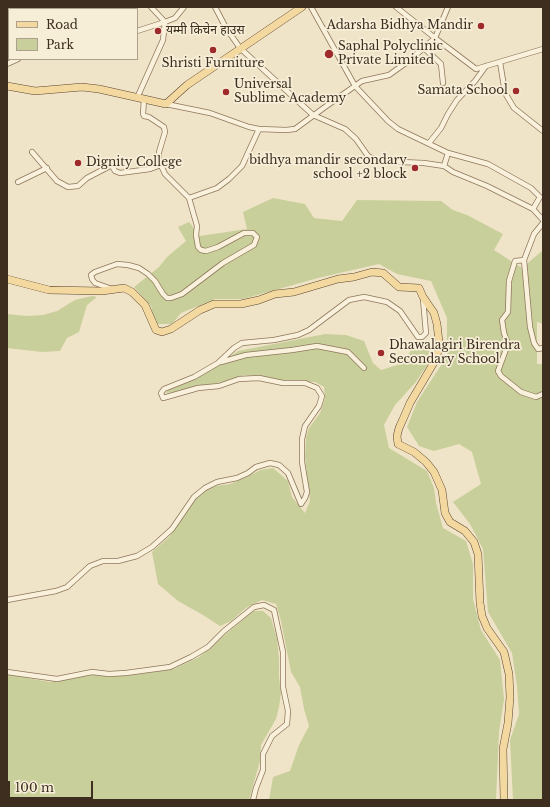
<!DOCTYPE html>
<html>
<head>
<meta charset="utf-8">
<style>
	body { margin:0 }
	#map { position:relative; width:550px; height:807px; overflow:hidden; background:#f0e4c8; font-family:"Libre Baskerville",serif }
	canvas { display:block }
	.frame { position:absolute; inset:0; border:8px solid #3d2e20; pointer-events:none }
	.legend { position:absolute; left:8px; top:8px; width:130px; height:52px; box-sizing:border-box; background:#f7eed8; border:1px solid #ada18e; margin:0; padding:5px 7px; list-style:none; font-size:12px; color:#3d2e20 }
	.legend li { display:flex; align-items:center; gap:8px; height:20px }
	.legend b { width:20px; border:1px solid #ada18e }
	.scale { position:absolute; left:8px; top:781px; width:85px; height:18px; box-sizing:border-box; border:2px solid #3d2e20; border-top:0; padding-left:5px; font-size:12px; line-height:14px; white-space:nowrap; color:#3d2e20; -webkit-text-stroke:3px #f7eed8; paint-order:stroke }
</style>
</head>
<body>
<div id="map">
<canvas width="550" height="807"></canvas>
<div class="frame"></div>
<ul class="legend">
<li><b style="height:5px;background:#f3d9a0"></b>Road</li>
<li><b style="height:11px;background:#c9cf9b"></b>Park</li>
</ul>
<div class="scale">100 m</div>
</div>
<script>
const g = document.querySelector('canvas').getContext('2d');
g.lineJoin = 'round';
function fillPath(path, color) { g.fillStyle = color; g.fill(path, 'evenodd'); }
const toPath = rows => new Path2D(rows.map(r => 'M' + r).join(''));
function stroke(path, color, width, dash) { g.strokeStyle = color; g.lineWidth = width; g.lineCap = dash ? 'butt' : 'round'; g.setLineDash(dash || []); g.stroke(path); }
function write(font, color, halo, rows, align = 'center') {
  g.font = font + ' "Libre Baskerville","Noto Sans Devanagari",serif'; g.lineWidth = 3.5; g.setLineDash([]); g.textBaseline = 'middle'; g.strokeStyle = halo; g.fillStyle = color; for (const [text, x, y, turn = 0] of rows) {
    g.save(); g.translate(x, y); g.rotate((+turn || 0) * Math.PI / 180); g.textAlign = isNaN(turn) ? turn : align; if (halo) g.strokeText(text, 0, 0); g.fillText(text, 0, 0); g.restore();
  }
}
fillPath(toPath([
	[273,198,305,204,314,218,342,221,357,200,441,201,453,210,467,215,503,234,494,250,522,268,543,250,543,324,537,322,537,364,543,364,543,800,513,800,510,740,519,714,517,686,512,653,488,612,483,549,470,524,453,502,481,484,472,452,459,444,434,451,419,446,407,427,417,402,447,356,447,318,431,281,397,274,379,264,318,278,243,299,215,299,181,313,172,324,155,324,151,306,134,287,159,267,167,257,186,241,178,227,189,222,200,236,247,229,243,212],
	[92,296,97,297,87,305,79,332,67,338,60,351,42,352,7,348,7,314,27,316,43,315,57,311,75,300],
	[325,334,346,335,364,341,373,363,381,370,404,363,412,348,423,341,431,343,428,364,415,383,395,405,384,425,389,448,427,471,434,488,436,503,443,528,466,541,473,564,473,599,481,630,500,660,504,699,499,732,496,800,269,800,273,777,290,771,299,745,309,726,304,709,300,687,291,672,281,621,276,604,262,600,246,608,231,621,220,626,203,615,178,601,158,584,152,552,169,537,195,499,204,491,216,486,230,484,249,476,260,470,273,468,288,481,292,497,305,513,310,501,305,457,306,437,309,428,320,413,325,398,324,387,315,382,279,380,259,376,244,375,227,381,173,392,166,393,169,389,204,374,238,351],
	[253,611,263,611,271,618,277,639,279,659,279,677,281,693,279,707,276,719,261,745,260,761,249,800,7,800,7,674,49,682,92,675,126,676,174,669,199,657]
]), '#c9cf9b');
const minor = toPath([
	[151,7,165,22],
	[215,7,226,28,240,48,313,115,345,129,356,139,368,156,378,161,424,163,444,166,453,172,487,186,533,209,543,220],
	[311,7,355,86,388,121,398,129,448,153,488,164,531,188,540,197,533,209],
	[396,7,435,38,476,69,543,49],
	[137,31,165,22],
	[424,48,441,64,443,83],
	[500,62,505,93,514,108,543,131],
	[7,64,18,59],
	[137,98,163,40,165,22,175,18,184,7],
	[144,99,143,114,144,116,149,117,164,127,165,132,159,152,159,161,165,174,189,198],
	[166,104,210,113,249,127,259,129,286,130,295,129,325,107,362,81,389,75,410,60,435,38,448,7],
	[429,143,441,128,448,114,457,100,475,81,486,66],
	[32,152,57,181,68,187,78,186,87,178,110,166,112,166,115,171,120,173,150,169,161,165],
	[444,166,448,153],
	[18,182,47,168],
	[543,223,534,234,524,260,530,327,534,343,538,349,543,348],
	[524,260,515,261,509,281,508,312,502,320,504,333,508,344,498,371,501,376,521,392,536,397,543,394],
	[112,289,95,283,92,279,91,275,95,272,117,264,128,265,139,268,148,274,155,281,163,294,167,298,171,298,182,294,223,263,254,245,257,237,253,233,244,233,218,247,206,251,201,250,198,247,196,235,197,226,189,198,217,188,229,179,242,166,259,129],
	[221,362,246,355,292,350,317,346,348,352,364,368],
	[7,600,56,591,67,587,90,566,103,561,118,561,137,556,152,547,172,529,194,497,205,488,217,482,237,478,248,473,256,467,270,463,279,465,288,473,301,504,305,498,307,492,302,462,302,439,305,426,319,406,322,396,317,388,305,383,283,383,259,378,239,379,219,386,198,388,163,398,161,393,164,389,194,377,218,363,234,348,242,343,274,340,298,335,309,330,349,300,364,297,387,302,400,311,418,337,422,337,426,333,423,299],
	[7,672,57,679,92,672,109,674,126,673,170,667,191,657,208,647,224,631,254,607,264,605,274,610,283,652,283,687,288,711,287,724,272,736,263,754,263,770,256,788,253,800]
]);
const primary = toPath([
	[7,86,35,91,82,87,99,89,166,104,187,85,302,7],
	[7,279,49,290,102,291,124,288,132,292,145,305,156,330,162,332,171,329,200,310,214,304,241,304,259,300,275,294,294,292,338,279,354,277,372,272,383,273,399,287,419,288,423,297,434,313,437,324,439,342,438,351,436,359,410,403,404,417,399,428,397,436,398,444,414,452,426,462,434,472,442,490,445,513,450,522,465,531,474,542,478,554,480,603,482,616,487,628,504,652,509,674,510,697,508,723,503,749,504,800]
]);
stroke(minor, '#8d765c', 6);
stroke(primary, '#5b4430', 8);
stroke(minor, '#faf1dc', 4.5);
stroke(primary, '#f3d9a0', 7);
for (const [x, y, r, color] of [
	[481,26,4,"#9e2a2b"],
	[158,31,4,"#9e2a2b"],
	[213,50,4,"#9e2a2b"],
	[329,54,5,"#9e2a2b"],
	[516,91,4,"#9e2a2b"],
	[226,92,4,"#9e2a2b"],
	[78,163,4,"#9e2a2b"],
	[415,168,4,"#9e2a2b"],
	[381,353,4,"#9e2a2b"]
]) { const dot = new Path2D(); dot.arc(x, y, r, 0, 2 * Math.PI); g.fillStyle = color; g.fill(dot); stroke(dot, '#f7eed8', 1.5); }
write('12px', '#3d2e20', '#f7eed8', [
	["Adarsha Bidhya Mandir",473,26,"right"],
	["यम्मी किचेन हाउस",166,31],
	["Saphal Polyclinic",338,47],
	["Private Limited",338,61],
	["Shristi Furniture",213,64,"center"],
	["Universal",234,85],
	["Sublime Academy",234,99],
	["Samata School",508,91,"right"],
	["bidhya mandir secondary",407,161,"right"],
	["school +2 block",407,175,"right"],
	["Dignity College",86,163],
	["Dhawalagiri Birendra",389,346],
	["Secondary School",389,360]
], 'left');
</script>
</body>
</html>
